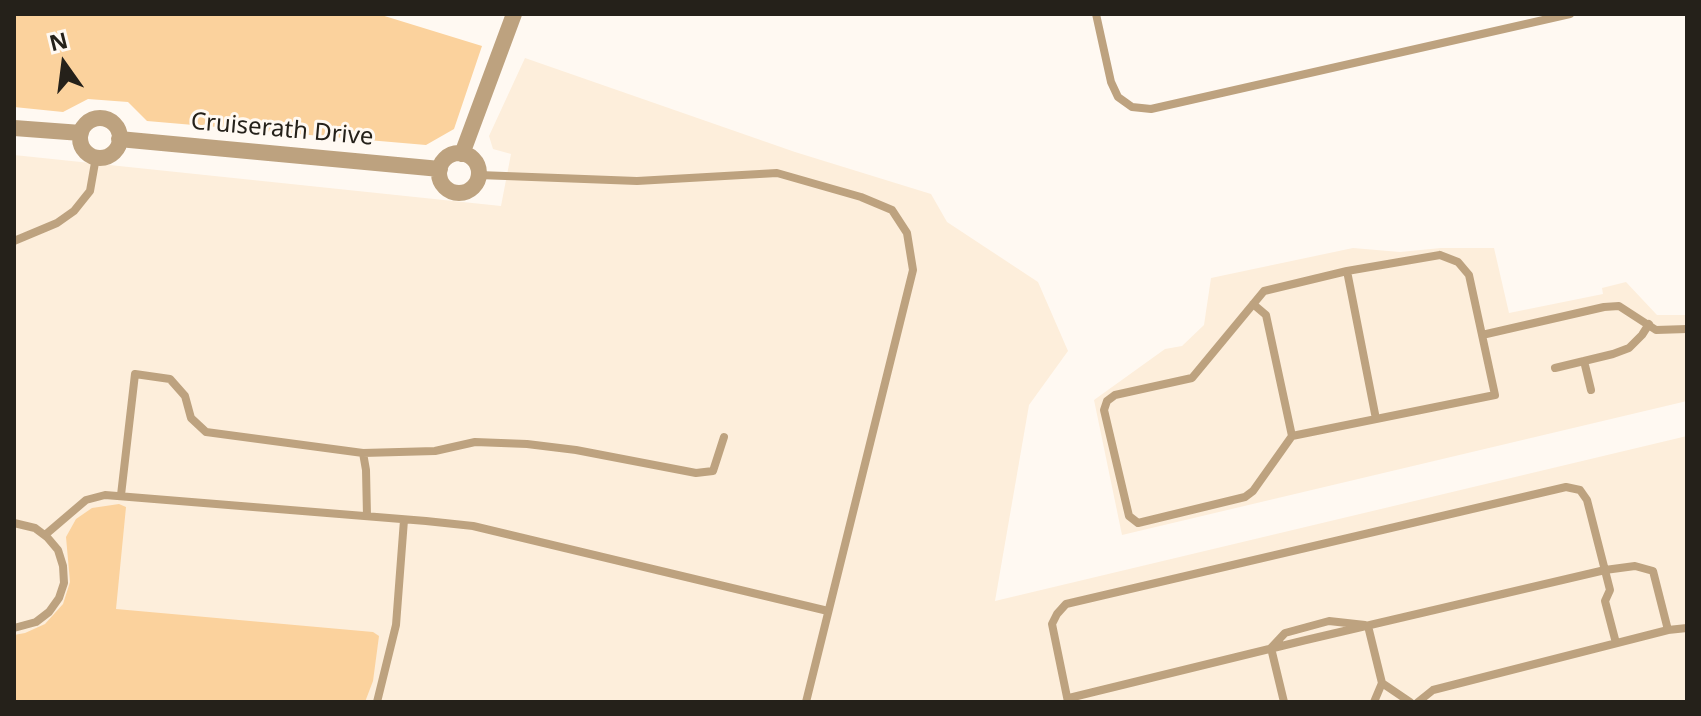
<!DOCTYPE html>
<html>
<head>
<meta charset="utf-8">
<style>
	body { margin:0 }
	#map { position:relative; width:1701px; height:716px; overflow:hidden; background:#fff9f2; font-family:"Noto Sans",sans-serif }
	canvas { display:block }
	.frame { position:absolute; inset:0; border:16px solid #25211a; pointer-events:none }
	.north { position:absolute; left:24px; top:24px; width:80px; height:80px; -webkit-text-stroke:6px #fff9f2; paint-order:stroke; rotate:346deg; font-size:22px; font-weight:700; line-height:32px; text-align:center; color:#25211a }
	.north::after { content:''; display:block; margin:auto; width:28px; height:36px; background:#25211a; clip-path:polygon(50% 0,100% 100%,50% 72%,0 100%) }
</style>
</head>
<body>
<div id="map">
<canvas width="1701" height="716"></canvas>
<div class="frame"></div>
<div class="north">N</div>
</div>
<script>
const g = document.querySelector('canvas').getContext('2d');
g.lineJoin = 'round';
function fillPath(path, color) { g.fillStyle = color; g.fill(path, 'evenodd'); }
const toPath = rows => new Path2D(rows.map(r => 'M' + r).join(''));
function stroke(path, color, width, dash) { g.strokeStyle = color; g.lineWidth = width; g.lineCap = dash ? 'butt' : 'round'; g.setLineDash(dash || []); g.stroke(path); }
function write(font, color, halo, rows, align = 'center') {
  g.font = font + ' "Noto Sans",sans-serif'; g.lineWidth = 6; g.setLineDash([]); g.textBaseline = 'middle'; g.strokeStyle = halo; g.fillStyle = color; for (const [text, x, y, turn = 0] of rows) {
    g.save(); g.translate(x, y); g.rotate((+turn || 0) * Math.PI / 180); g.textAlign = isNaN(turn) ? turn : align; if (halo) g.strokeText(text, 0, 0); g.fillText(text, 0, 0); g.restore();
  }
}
fillPath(toPath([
	[525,58,795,152,931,194,947,222,1038,282,1068,351,1029,405,995,601,1687,436,1687,702,14,702,14,155,501,206,511,154,493,149,489,136],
	[1353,248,1400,252,1441,248,1494,248,1509,313,1603,294,1602,288,1626,282,1657,315,1687,315,1687,401,1122,535,1094,400,1165,349,1182,346,1204,325,1211,278]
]), '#fdeedb');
fillPath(toPath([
	[14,14,378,14,482,46,454,129,426,145,147,121,128,102,88,99,63,112,14,107],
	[119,504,126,507,116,609,373,632,379,636,373,681,365,702,14,700,14,635,25,633,45,624,63,604,70,582,66,537,76,519,92,508]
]), '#fbd29d');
stroke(toPath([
	[1096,14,1111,82,1118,97,1132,107,1151,109,1570,14],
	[479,175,637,181,777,173,861,197,892,210,907,233,913,270,806,702],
	[14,241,57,223,74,211,90,191,96,157],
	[1440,255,1458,262,1469,275,1495,395,1292,436,1253,491,1245,497,1138,523,1129,516,1104,410,1107,401,1115,395,1192,378,1264,291,1347,271,1440,255],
	[1347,271,1376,419],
	[1253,304,1266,315,1292,436],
	[1482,335,1604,307,1619,306,1656,330,1687,329],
	[1584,361,1591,390],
	[1555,368,1613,354,1629,348,1642,335,1649,324],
	[363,453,366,470,367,516],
	[121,495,135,374,170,379,185,396,191,418,206,432,363,453,435,451,475,442,527,444,576,450,696,473,713,471,724,437],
	[14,523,35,528,47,537,58,550,63,566,64,583,59,598,49,612,36,622,14,628],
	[45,535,86,500,105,495,426,521,473,526,828,611],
	[1368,626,1382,683,1410,702],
	[1271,648,1285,633,1329,621,1365,625],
	[1271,648,1284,702],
	[1069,698,1306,640,1605,570,1635,566,1653,571,1668,630],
	[377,702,396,625,404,520],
	[1068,702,1052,624,1057,614,1066,604,1566,487,1580,490,1587,500,1610,590,1605,601,1616,643],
	[1374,702,1382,683],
	[1418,702,1433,690,1668,630,1687,628]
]), '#bda27f', 8);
stroke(toPath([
	'80 138a20 20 0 1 1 40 0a20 20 0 1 1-40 0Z',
	[14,128,81,133],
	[119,139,440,169],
	'439 173a20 20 0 1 1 40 0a20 20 0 1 1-40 0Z',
	[462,154,514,14]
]), '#bda27f', 16);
write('24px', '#25211a', '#fff9f2', [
	["Cruiserath Drive",282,130,5]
]);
</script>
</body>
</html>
